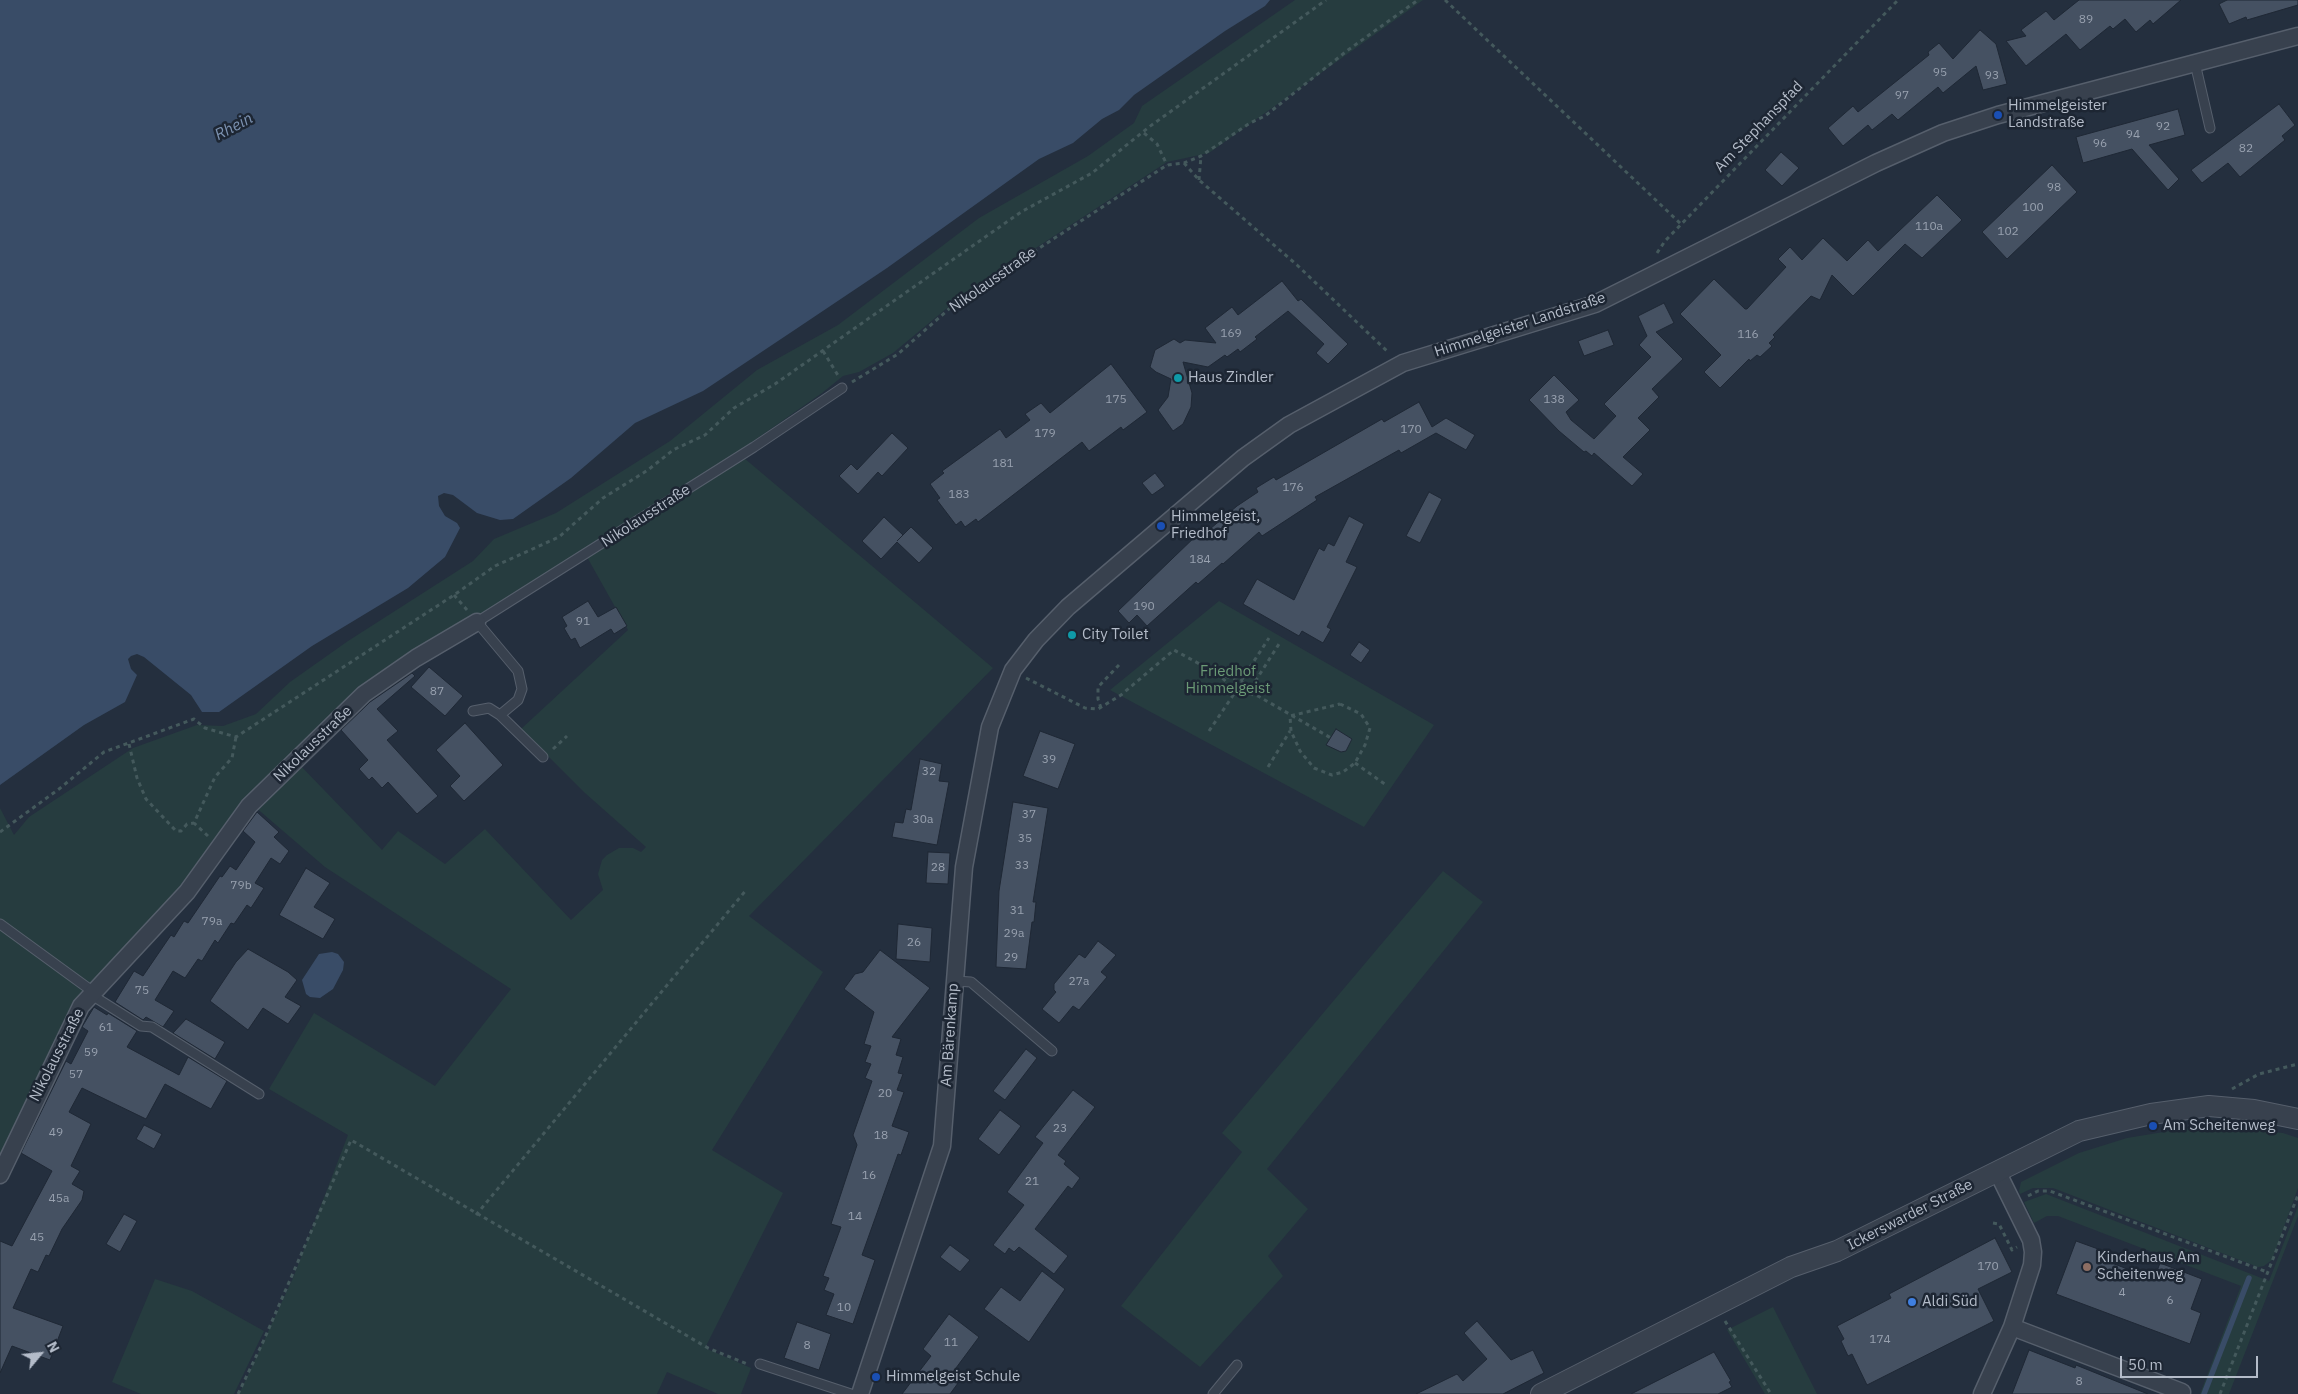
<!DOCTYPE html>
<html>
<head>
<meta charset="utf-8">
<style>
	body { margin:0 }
	#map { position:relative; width:2298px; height:1394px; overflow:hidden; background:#242f3e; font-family:"IBM Plex Sans",sans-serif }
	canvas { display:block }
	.north { position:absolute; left:15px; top:1329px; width:50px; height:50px; -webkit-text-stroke:4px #1d2633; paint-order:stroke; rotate:62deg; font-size:14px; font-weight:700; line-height:20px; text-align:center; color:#b4bcc9 }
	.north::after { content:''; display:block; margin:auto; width:18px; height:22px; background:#b4bcc9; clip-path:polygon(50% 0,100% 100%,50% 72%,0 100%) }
	.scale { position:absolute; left:2120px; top:1356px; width:138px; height:22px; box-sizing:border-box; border:2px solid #b4bcc9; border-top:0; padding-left:6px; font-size:15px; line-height:18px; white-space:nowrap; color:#b4bcc9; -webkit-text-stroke:4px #1d2633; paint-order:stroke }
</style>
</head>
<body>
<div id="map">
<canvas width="2298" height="1394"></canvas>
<div class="north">N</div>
<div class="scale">50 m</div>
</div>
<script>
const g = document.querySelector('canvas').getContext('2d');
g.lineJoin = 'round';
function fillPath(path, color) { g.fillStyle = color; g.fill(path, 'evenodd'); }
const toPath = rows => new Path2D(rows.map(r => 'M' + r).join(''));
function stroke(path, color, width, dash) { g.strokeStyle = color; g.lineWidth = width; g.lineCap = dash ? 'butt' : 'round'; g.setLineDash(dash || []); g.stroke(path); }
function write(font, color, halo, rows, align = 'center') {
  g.font = font + ' "IBM Plex Sans",sans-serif'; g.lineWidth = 5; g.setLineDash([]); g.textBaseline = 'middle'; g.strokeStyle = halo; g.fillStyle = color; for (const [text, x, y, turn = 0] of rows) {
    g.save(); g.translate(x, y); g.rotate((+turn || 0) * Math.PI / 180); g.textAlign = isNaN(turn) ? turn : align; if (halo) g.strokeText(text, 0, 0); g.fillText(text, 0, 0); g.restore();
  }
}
fillPath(toPath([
	[1295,0,1423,0,1209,153,1167,162,958,299,893,353,859,372,843,376,822,393,742,449,415,657,294,758,183,891,92,987,0,1160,0,808,14,835,29,817,133,748,197,725,223,726,256,714,290,682,348,641,473,561,494,539,556,513,670,441,757,370,838,325,979,218,1088,156,1134,123,1142,106],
	[744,458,993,668,749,916,823,972,712,1150,783,1193,705,1348,751,1368,741,1394,718,1394,667,1372,657,1394,239,1394,293,1278,348,1135,269,1089,314,1013,435,1086,511,989,325,867,254,806,297,762,382,850,398,831,445,864,485,829,571,920,603,890,598,874,602,860,607,855,619,848,633,848,641,852,646,847,585,793,521,729,628,630,587,557],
	[1219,601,1434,725,1364,827,1110,690],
	[1443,871,1483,902,1267,1169,1308,1209,1268,1256,1283,1276,1200,1367,1121,1306,1242,1152,1222,1133],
	[2219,1127,2283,1133,2298,1138,2298,1188,2272,1260,2264,1266,2258,1267,2053,1188,2033,1188,2020,1194,2019,1191,2021,1182,2079,1153,2127,1138,2188,1128],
	[2046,1194,2269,1281,2298,1206,2298,1216,2229,1394,2200,1394,2241,1286,2058,1216,2047,1216,2034,1223,2024,1202],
	[155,1279,192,1291,264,1331,234,1394,141,1394,112,1382],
	[1773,1307,1817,1394,1765,1394,1727,1330]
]), '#263c3f');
fillPath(toPath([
	[0,0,1270,0,1265,6,1225,31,1134,95,1119,110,1102,119,1073,143,1039,159,887,268,796,329,703,391,635,423,571,478,513,519,500,520,477,513,453,495,444,493,438,496,439,506,445,516,457,523,460,528,445,557,408,588,312,646,219,712,202,712,191,695,144,657,137,654,131,656,128,659,131,669,137,675,125,702,84,725,0,785],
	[332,952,338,954,344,962,343,970,333,989,320,998,310,997,306,994,302,980,319,954]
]), '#394c67');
stroke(toPath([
	[2204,1394,2249,1278]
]), '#394c67', 5.5);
const building = toPath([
	[2079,0,2181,0,2153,24,2150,20,2136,32,2125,19,2113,29,2110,26,2080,50,2066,34,2026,66,2006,41,2026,36,2021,30,2046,11,2054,20,2079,0],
	[2227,0,2298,0,2298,5,2247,20,2246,17,2229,24,2219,4,2227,0],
	[1980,30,1996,44,2007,84,1983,90,1976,66,1943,93,1938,87,1898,120,1892,114,1872,130,1868,125,1843,146,1828,128,1853,106,1858,112,1929,55,1928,52,1939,43,1953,59,1980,30],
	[2279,104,2295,125,2282,136,2285,140,2240,177,2228,163,2202,183,2191,170,2279,104],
	[2178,109,2185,135,2149,145,2179,179,2168,190,2132,149,2083,163,2076,137,2178,109],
	[1781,152,1799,168,1782,186,1765,170,1781,152],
	[2052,165,2077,192,2007,259,1982,232,2052,165],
	[1937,195,1962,220,1922,258,1905,244,1853,296,1832,275,1820,300,1811,296,1773,335,1775,337,1769,343,1772,346,1760,357,1757,355,1750,361,1749,359,1720,388,1704,372,1721,355,1680,314,1714,279,1745,309,1747,309,1786,267,1778,259,1790,247,1802,260,1823,238,1847,261,1868,240,1878,251,1937,195],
	[1282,281,1298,301,1301,299,1348,344,1328,364,1316,353,1324,344,1288,311,1255,337,1257,339,1240,352,1238,349,1227,357,1225,355,1208,367,1183,362,1192,393,1191,407,1183,424,1173,431,1158,410,1168,397,1171,379,1156,372,1150,367,1155,350,1174,339,1180,343,1185,340,1216,343,1205,328,1232,307,1238,315,1282,281],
	[1664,303,1674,323,1656,332,1683,359,1652,389,1659,397,1638,418,1650,430,1623,457,1643,474,1632,486,1594,453,1592,456,1586,451,1584,452,1559,431,1529,400,1554,375,1579,400,1566,412,1571,420,1594,439,1616,416,1604,404,1651,357,1639,345,1647,336,1638,316,1664,303],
	[1608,330,1614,345,1584,356,1578,341,1608,330],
	[1111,364,1147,412,1123,430,1121,427,1089,451,1082,442,978,522,976,519,965,527,961,521,956,525,937,500,940,498,930,484,944,473,942,471,1000,429,1006,438,1030,420,1025,414,1041,403,1050,413,1111,364],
	[1419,402,1432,427,1446,418,1475,435,1466,450,1436,433,1401,453,1399,450,1315,497,1317,500,1262,536,1259,532,1223,564,1222,563,1198,584,1196,582,1147,626,1137,615,1129,623,1118,611,1200,532,1203,535,1237,506,1258,492,1256,488,1274,477,1276,480,1382,419,1384,422,1419,402],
	[892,433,908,448,882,476,878,472,858,494,839,476,851,464,857,470,892,433],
	[1155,473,1165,486,1152,495,1142,483,1155,473],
	[1429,492,1442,499,1420,543,1406,536,1429,492],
	[1349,516,1364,524,1346,562,1357,567,1327,627,1331,629,1323,643,1302,631,1299,636,1243,604,1257,579,1294,600,1319,548,1324,551,1328,543,1334,546,1349,516],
	[884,517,903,535,897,541,911,527,933,548,919,563,897,542,881,559,862,541,884,517],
	[588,601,598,617,616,607,627,626,614,634,611,629,580,648,575,638,571,640,564,628,567,626,562,617,588,601],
	[1359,642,1370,650,1361,663,1350,655,1359,642],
	[429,667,463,696,445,716,411,687,429,667],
	[412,673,415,676,377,709,398,731,387,740,438,796,417,814,388,782,382,788,372,777,369,780,359,769,368,760,341,730,370,702,412,673],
	[465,723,503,765,464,801,450,786,460,776,436,750,465,723],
	[1336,729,1352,739,1346,751,1341,752,1326,745,1336,729],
	[1040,731,1075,744,1058,789,1023,776,1040,731],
	[920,759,942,764,939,781,949,782,937,845,892,837,895,822,903,823,906,809,911,810,920,759],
	[1013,802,1048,808,1033,902,1036,902,1034,922,1032,922,1026,969,996,967,999,891,1013,802],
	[257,812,279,832,274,837,289,851,280,864,271,858,255,883,264,888,251,908,247,905,234,924,231,923,218,943,215,940,202,961,198,959,185,978,173,971,155,1000,174,1011,163,1027,146,1017,143,1020,115,1002,134,971,143,976,171,935,174,937,184,921,188,923,220,876,222,877,230,866,236,870,255,842,243,831,257,812],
	[928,852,950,853,948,884,926,883,928,852],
	[306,868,330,883,314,907,335,919,323,939,279,915,306,868],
	[898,924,932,928,930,962,896,959,898,924],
	[1098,941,1116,955,1101,972,1107,977,1079,1010,1073,1006,1059,1023,1042,1009,1056,992,1054,990,1054,984,1079,954,1085,958,1098,941],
	[248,949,288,972,297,980,285,997,301,1006,288,1024,263,1008,248,1030,210,1001,236,962,248,949],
	[880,950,930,988,892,1037,901,1039,896,1055,903,1057,898,1073,903,1074,897,1090,904,1092,892,1126,909,1132,901,1155,898,1154,862,1255,875,1260,853,1324,826,1315,834,1294,824,1290,829,1278,823,1276,841,1227,831,1224,857,1145,853,1135,872,1081,865,1078,871,1064,865,1062,871,1046,864,1044,874,1012,844,989,855,974,863,972,880,950],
	[94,1007,107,1015,108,1013,137,1031,127,1047,179,1075,188,1057,227,1081,211,1109,165,1084,146,1119,82,1088,69,1112,91,1124,71,1166,80,1171,72,1184,84,1191,82,1200,62,1229,49,1256,46,1255,38,1272,31,1269,13,1308,63,1326,50,1360,12,1346,0,1373,0,1241,12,1246,52,1171,21,1153,66,1061,71,1064,88,1031,82,1027,94,1007],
	[186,1019,225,1042,215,1059,173,1033,186,1019],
	[1026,1049,1037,1058,1005,1100,993,1091,1026,1049],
	[1073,1090,1095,1107,1058,1155,1066,1161,1064,1164,1080,1178,1072,1189,1068,1186,1035,1229,1068,1256,1054,1274,1019,1247,1014,1252,1009,1248,1005,1254,993,1245,1024,1205,1007,1192,1043,1143,1035,1137,1073,1090],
	[1000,1110,1021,1126,999,1155,978,1139,1000,1110],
	[144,1125,162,1134,154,1149,136,1139,144,1125],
	[124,1214,137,1221,120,1252,106,1244,124,1214],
	[1995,1238,2012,1272,1978,1289,1994,1321,1867,1385,1852,1354,1848,1356,1841,1341,1844,1339,1837,1326,1891,1298,1889,1294,1995,1238],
	[2076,1241,2112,1254,2109,1262,2154,1279,2160,1263,2202,1279,2191,1309,2201,1313,2190,1344,2056,1294,2076,1241],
	[950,1245,970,1260,960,1272,940,1257,950,1245],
	[1042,1271,1065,1289,1029,1342,984,1309,1001,1287,1020,1301,1042,1271],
	[949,1314,979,1337,953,1372,961,1379,950,1394,902,1394,931,1356,923,1349,949,1314],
	[1477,1321,1511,1360,1533,1350,1544,1373,1503,1394,1416,1394,1457,1374,1463,1381,1487,1359,1464,1333,1477,1321],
	[797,1322,831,1334,819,1370,784,1358,797,1322],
	[2029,1350,2075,1368,2076,1365,2148,1394,2012,1394,2029,1350],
	[1714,1352,1731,1381,1729,1382,1732,1387,1718,1394,1631,1394,1714,1352]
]);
fillPath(building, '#455162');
stroke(building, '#1f2835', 1);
const service = toPath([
	[2195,63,2210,128],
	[473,711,489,708,500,715,543,757],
	[500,715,518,700,522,689,518,671,477,622,754,447,842,388],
	[0,924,92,991],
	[955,981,971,982,1052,1051],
	[90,994,141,1026,152,1027,259,1094],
	[760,1364,851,1394],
	[1213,1394,1237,1365]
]);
const minor = toPath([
	[0,1175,81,1006,187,892,249,806,364,694,416,658,477,622],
	[2012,1327,2182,1392],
	[860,1394,942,1146,964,867,990,727,1013,670,1036,640,1068,607,1243,458,1289,425,1403,363,1595,304,1876,163,1943,133,1998,115,2298,36],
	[1982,1394,2012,1327,2032,1265,2033,1252,2031,1240,1997,1171]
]);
const tertiary = toPath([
	[1541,1394,1791,1267,1837,1251,2079,1131,2151,1114,2209,1106,2254,1110,2298,1119]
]);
stroke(service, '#565f6c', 11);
stroke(minor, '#565f6c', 19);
stroke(tertiary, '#565f6c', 22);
stroke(toPath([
	[1445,0,1681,224],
	[1144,133,1157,144,1167,165],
	[1184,163,1199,180,1297,265,1389,353],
	[1199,180,1201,156],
	[1657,253,1665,241,1898,0],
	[823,351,839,377],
	[852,382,898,354,958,301,1167,165,1184,163,1201,156,1250,123,1265,116,1348,50,1418,0],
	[454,595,467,610],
	[1218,674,1241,681,1258,695],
	[1026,678,1085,708,1098,709,1121,695,1174,650,1218,674,1236,691,1258,696,1331,738],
	[1241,681,1269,638],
	[1251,688,1279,644],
	[1340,704,1361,714,1370,728,1365,745,1355,763,1343,772,1332,775,1314,768,1300,751,1291,731,1290,716,1340,704],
	[1101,708,1098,699,1098,687,1119,665],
	[1209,731,1236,691],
	[129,744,137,778,146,799,176,831,181,831,187,824,194,823],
	[553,749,567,736],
	[1355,763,1386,785],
	[1268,767,1290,731],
	[0,832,59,789,104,752,194,719,205,728,236,737,454,595,495,566,559,537,603,498,648,470,673,450,705,435,734,408,775,384,1021,212,1092,173,1149,127,1326,0],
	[208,836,194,823,215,777,232,758,236,737],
	[2232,1089,2259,1074,2298,1064],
	[2028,1196,2038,1191,2050,1191,2267,1272],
	[476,1215,747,889],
	[1993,1223,1999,1224,2012,1250,2017,1247],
	[1725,1321,1771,1394],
	[238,1394,263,1342,351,1140,708,1348,747,1364],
	[2220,1394,2298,1195]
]), '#44595c', 3, [4, 4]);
stroke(service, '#38414e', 9);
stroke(minor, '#38414e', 16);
stroke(tertiary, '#38414e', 20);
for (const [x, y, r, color] of [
	[1998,115,5,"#1a4fb4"],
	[1178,378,5,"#0f9aa8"],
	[1161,526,5,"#1a4fb4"],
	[1072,635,5,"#0f9aa8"],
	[2153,1126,5,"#1a4fb4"],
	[2087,1267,5,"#8d6e63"],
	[1912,1302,5,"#3f7fe0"],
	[876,1377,5,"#1a4fb4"]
]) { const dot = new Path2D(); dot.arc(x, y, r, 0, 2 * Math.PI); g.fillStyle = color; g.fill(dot); stroke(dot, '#1d2633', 2); }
write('12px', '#98a1af', null, [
	["89",2086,20],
	["95",1940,73],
	["93",1992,76],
	["97",1902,96],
	["92",2163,127],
	["94",2133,135],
	["96",2100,144],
	["82",2246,149],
	["98",2054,188],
	["100",2033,208],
	["110a",1929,227],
	["102",2008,232],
	["169",1231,334],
	["116",1748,335],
	["175",1116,400],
	["138",1554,400],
	["170",1411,430],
	["179",1045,434],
	["181",1003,464],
	["176",1293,488],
	["183",959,495],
	["184",1200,560],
	["190",1144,607],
	["91",583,622],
	["87",437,692],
	["39",1049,760],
	["32",929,772],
	["37",1029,815],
	["30a",923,820],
	["35",1025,839],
	["33",1022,866],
	["28",938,868],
	["79b",241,886],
	["31",1017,911],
	["79a",212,922],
	["29a",1014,934],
	["26",914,943],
	["29",1011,958],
	["27a",1079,982],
	["75",142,991],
	["61",106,1028],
	["59",91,1053],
	["57",76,1075],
	["20",885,1094],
	["23",1060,1129],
	["49",56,1133],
	["18",881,1136],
	["16",869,1176],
	["21",1032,1182],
	["45a",59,1199],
	["14",855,1217],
	["45",37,1238],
	["170",1988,1267],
	["4",2122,1293],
	["6",2170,1301],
	["10",844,1308],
	["174",1880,1340],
	["11",951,1343],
	["8",807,1346],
	["8",2079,1382]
]);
write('15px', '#b4bcc9', '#1d2633', [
	["Himmelgeister",2008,106],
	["Landstraße",2008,123],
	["Haus Zindler",1188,378],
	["Himmelgeist,",1171,517],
	["Friedhof",1171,534],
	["City Toilet",1082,635],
	["Am Scheitenweg",2163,1126],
	["Kinderhaus Am",2097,1258],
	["Scheitenweg",2097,1275],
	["Aldi Süd",1922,1302],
	["Himmelgeist Schule",886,1377]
], 'left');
write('15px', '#b4bcc9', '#1d2633', [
	["Am Stephanspfad",1759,127,-46],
	["Nikolausstraße",993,280,-35],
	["Himmelgeister Landstraße",1520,325,-18],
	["Nikolausstraße",646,516,-33],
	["Nikolausstraße",313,744,-44],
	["Am Bärenkamp",950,1035,-86],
	["Nikolausstraße",57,1055,-63],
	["Ickerswarder Straße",1910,1215,-27]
]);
write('15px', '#6b9a76', '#1d2633', [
	["Friedhof",1228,672],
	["Himmelgeist",1228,689]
]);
write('italic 16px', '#7c92b1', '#1d2633', [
	["Rhein",234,127,-28]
]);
</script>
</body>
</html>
